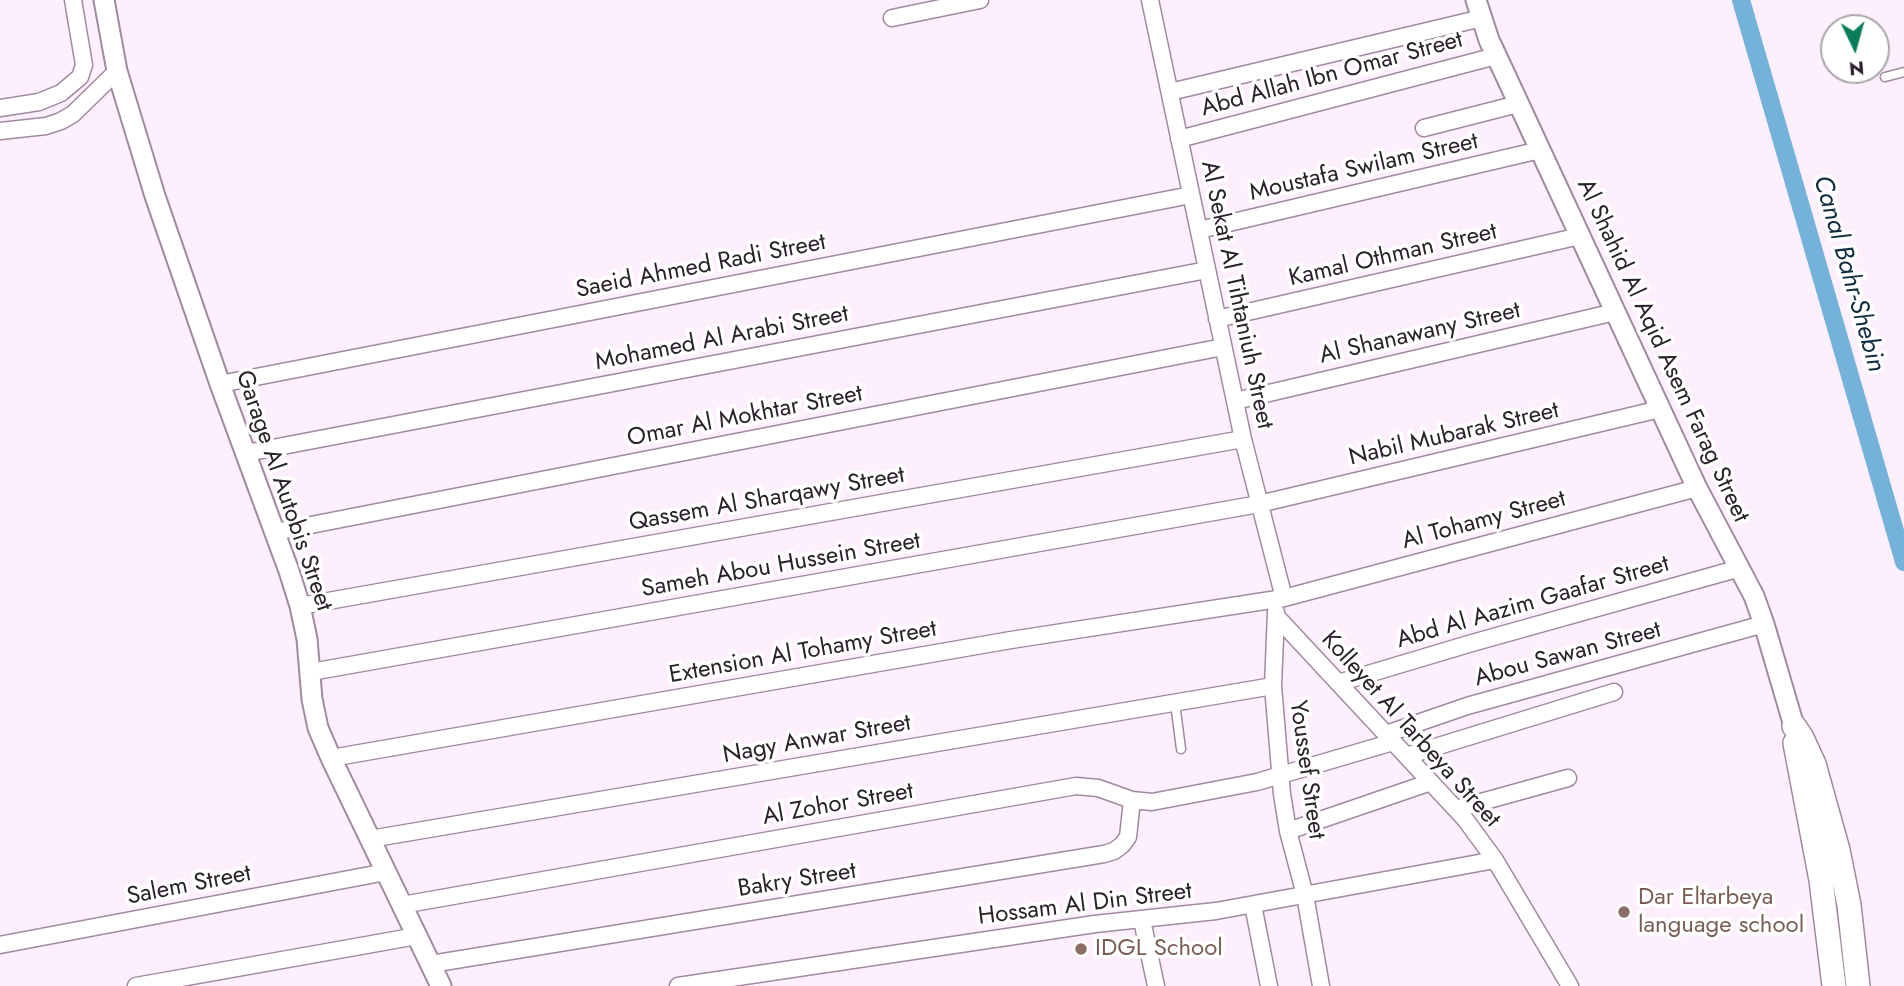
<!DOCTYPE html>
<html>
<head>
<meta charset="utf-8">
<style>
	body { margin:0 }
	#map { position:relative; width:1904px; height:986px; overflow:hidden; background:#feeffd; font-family:Jost,sans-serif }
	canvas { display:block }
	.north { position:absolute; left:1820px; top:14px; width:70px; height:70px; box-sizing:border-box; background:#fff; border:2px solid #aaa7aa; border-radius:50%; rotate:175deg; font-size:19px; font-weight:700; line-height:28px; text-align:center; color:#2a222a }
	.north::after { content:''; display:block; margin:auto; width:24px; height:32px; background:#097d5a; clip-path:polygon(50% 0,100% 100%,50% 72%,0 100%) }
</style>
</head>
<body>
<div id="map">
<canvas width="1904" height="986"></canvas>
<div class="north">N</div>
</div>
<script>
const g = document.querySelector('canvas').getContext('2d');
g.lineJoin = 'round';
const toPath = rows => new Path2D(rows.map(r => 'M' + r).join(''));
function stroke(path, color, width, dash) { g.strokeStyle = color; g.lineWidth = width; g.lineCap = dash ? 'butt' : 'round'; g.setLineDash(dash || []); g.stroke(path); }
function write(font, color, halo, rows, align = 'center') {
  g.font = font + ' Jost,sans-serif'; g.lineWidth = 7; g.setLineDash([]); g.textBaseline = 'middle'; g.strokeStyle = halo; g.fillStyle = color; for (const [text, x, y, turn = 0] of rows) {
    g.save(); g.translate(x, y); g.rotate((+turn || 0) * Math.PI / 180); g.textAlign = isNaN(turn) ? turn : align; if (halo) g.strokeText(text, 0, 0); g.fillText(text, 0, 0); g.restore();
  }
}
stroke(toPath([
	[1741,0,1904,562]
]), '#74b2dc', 18);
const service = toPath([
	[1885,77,1904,72],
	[1175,703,1181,749]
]);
const minor = toPath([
	[1150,0,1243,439,1284,598],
	[892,18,980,0],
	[1170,92,1482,18],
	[0,108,39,102,61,93,80,77,84,65,73,0],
	[1424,128,1518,104],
	[0,131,46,126,61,121,73,114,117,71],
	[1179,139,1496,56],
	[1199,230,1540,150],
	[1217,319,1580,236],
	[220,384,1191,195],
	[1235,401,1615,312],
	[246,453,1207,270],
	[275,532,1223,347],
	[300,606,1243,439],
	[1276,612,1273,686,1282,794,1288,831,1305,895,1321,986],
	[1276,616,1465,819,1495,860,1570,986],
	[311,672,1259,504,1660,409],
	[1338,683,1472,643,1740,568],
	[1386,734,1467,706,1764,624],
	[1406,756,1614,692],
	[331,758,1011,640,1284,598,1697,488],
	[1456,809,1568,778],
	[1288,831,1431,782],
	[370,839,1273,686],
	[402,905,1076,786,1098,788,1132,800,1152,802,1257,782,1393,742],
	[1253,905,1269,986],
	[1142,920,1156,986],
	[0,945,386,872],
	[431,964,1104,854,1114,851,1122,845,1128,837,1132,800],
	[136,986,417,936],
	[678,986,1095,924,1216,911,1495,860]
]);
const tertiary = toPath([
	[104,0,117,71,155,196,220,384,289,571,300,606,307,639,312,699,318,728,331,758,441,986],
	[1476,0,1489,40,1504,72,1697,488,1754,596,1764,624,1794,726]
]);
const secondary = toPath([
	[1794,726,1802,738,1814,764,1838,850,1849,905,1858,986],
	[1795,743,1821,880,1834,986]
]);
stroke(service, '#a08a9f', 11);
stroke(minor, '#a08a9f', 19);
stroke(tertiary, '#a08a9f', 23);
stroke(secondary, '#a08a9f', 26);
stroke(service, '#fff', 8);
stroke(minor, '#fff', 16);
stroke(tertiary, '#fff', 19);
stroke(secondary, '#fff', 23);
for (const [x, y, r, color] of [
	[1624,912,7,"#8d6e63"],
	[1081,949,7,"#8d6e63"]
]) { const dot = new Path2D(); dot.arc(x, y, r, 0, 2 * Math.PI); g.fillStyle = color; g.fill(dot); stroke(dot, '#fff', 2.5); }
write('24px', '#2a222a', '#fff', [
	["Abd Allah Ibn Omar Street",1332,75,-15],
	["Moustafa Swilam Street",1364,168,-13],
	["Kamal Othman Street",1393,256,-13],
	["Saeid Ahmed Radi Street",701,267,-11],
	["Al Sekat Al Tihtaniuh Street",1236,295,78],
	["Al Shanawany Street",1420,334,-13],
	["Mohamed Al Arabi Street",722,339,-11],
	["Al Shahid Al Aqid Asem Farag Street",1662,351,65],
	["Omar Al Mokhtar Street",745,417,-11],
	["Nabil Mubarak Street",1454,435,-13],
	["Garage Al Autobis Street",283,491,71],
	["Qassem Al Sharqawy Street",767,500,-10],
	["Al Tohamy Street",1484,521,-15],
	["Sameh Abou Hussein Street",781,566,-10],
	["Abd Al Aazim Gaafar Street",1533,603,-16],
	["Extension Al Tohamy Street",803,653,-10],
	["Abou Sawan Street",1568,655,-15],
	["Kolleyet Al Tarbeya Street",1410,730,48],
	["Nagy Anwar Street",817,740,-10],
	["Youssef Street",1306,770,82],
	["Al Zohor Street",838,805,-10],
	["Bakry Street",797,881,-9],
	["Salem Street",189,886,-11],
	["Hossam Al Din Street",1085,905,-7]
]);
write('24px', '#785e54', '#fff', [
	["Dar Eltarbeya",1638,898],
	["language school",1638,926],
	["IDGL School",1095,949]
], 'left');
write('italic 26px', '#112d3f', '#fff', [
	["Canal Bahr-Shebin",1848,274,74]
]);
</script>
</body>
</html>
